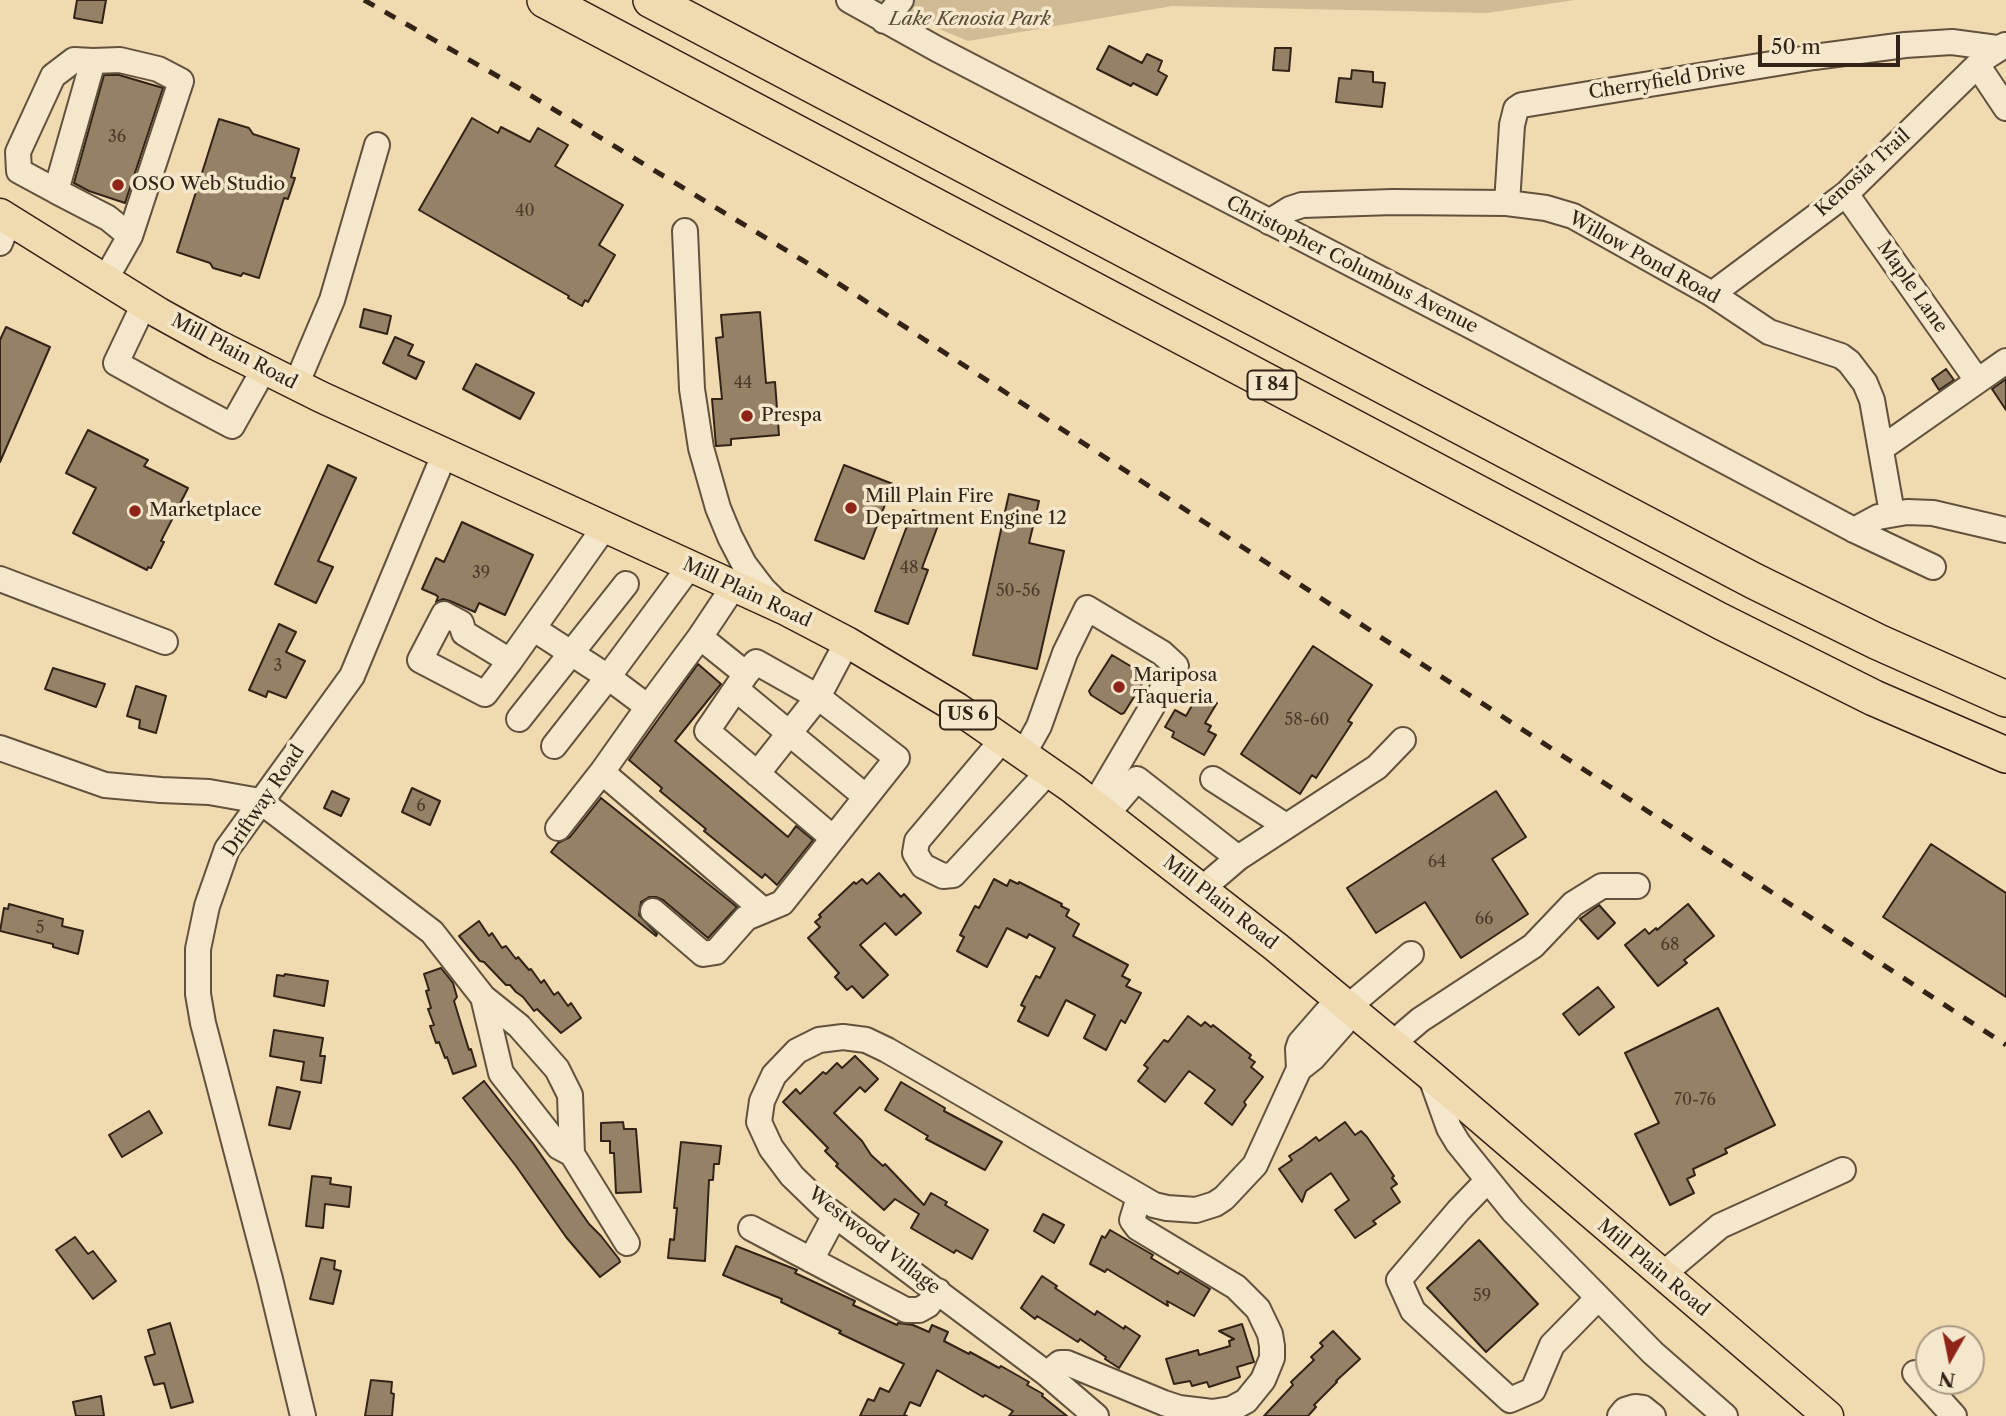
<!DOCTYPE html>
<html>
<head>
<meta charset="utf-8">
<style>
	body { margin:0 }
	#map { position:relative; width:2006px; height:1416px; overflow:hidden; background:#f0daaf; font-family:"Libre Caslon Text",serif }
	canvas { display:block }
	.north { position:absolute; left:1915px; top:1325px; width:70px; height:70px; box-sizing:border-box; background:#f5e7cb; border:2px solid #a79983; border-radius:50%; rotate:189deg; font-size:19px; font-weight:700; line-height:28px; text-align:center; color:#332317 }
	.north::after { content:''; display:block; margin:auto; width:24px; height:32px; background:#8f2418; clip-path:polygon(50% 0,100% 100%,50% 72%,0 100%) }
	.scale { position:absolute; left:1758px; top:35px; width:142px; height:32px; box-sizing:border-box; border:4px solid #332317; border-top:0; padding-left:9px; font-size:21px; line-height:24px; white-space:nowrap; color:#332317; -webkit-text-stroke:5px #f5e7cb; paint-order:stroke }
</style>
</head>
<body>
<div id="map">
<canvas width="2006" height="1416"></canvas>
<div class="north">N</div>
<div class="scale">50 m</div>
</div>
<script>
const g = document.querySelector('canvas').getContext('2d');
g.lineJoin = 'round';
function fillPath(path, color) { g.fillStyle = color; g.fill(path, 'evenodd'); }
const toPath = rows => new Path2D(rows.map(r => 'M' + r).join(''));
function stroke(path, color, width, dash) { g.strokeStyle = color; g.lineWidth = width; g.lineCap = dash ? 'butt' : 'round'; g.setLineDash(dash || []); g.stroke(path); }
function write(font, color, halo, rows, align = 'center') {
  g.font = font + ' "Libre Caslon Text",serif'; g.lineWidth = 7; g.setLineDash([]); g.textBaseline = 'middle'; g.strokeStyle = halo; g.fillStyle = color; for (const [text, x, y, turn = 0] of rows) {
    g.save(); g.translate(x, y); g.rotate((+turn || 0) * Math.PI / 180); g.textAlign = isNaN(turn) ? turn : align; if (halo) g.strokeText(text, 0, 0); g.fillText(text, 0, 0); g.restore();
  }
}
fillPath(toPath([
	[870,0,1575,0,1487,13,1172,6,968,41]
]), '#d0bb95');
const building = toPath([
	[77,0,106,0,102,23,74,18,77,0],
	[1109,46,1142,63,1147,54,1162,61,1158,71,1167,76,1157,95,1133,83,1131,86,1097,69,1109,46],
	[1275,48,1291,48,1289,71,1273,70,1275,48],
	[1352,70,1373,72,1373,82,1385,83,1382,107,1336,102,1339,78,1351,79,1352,70],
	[104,75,119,75,163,88,125,203,89,191,74,183,104,75],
	[472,118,498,133,501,127,530,142,538,128,568,145,555,166,623,205,599,245,615,255,588,302,585,300,582,306,568,298,569,296,419,210,472,118],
	[219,119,249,128,253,134,299,149,291,177,295,178,288,199,284,198,259,278,243,273,241,276,213,268,210,263,177,252,219,119],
	[364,309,391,316,387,334,360,327,364,309],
	[760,312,766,383,775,382,779,435,731,439,731,445,716,446,712,399,722,399,716,338,723,337,721,315,760,312],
	[6,327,50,347,0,462,0,340,6,327],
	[395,337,413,345,408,355,424,362,416,379,383,363,395,337],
	[476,364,534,393,520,419,463,389,476,364],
	[1946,369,1954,380,1939,390,1932,379,1946,369],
	[2006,379,2006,410,1992,389,2006,379],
	[88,430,148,460,144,466,188,488,161,541,164,542,151,568,148,567,147,570,73,533,96,488,66,473,88,430],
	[328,465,356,478,318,561,333,567,316,603,275,584,328,465],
	[844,465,893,484,864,559,815,540,844,465],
	[1009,494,1039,501,1029,543,1064,551,1037,669,973,655,1009,494],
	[913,510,921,513,922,510,936,515,936,519,940,520,922,568,928,570,908,624,875,611,913,510],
	[462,522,533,555,505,615,479,603,475,612,450,601,443,599,436,602,438,597,436,595,422,589,436,558,444,562,462,522],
	[279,624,296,632,286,652,305,661,286,698,268,691,266,697,249,690,279,624],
	[1313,646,1372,685,1348,721,1352,723,1316,778,1312,775,1300,794,1241,754,1313,646],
	[1112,655,1147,676,1124,713,1121,714,1091,695,1089,691,1112,655],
	[698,664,721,684,675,741,788,837,796,826,813,840,777,885,765,874,762,878,704,831,706,829,660,791,662,788,629,760,698,664],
	[53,668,105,684,96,707,45,689,53,668],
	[136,686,166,696,156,733,139,728,140,720,127,716,136,686],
	[1199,693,1217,703,1205,723,1211,726,1208,731,1216,735,1204,755,1172,737,1174,732,1165,727,1175,710,1186,716,1199,693],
	[412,788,440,801,430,825,402,812,412,788],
	[332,791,349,799,341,816,324,808,332,791],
	[1496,791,1526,837,1492,859,1528,914,1461,958,1425,902,1376,933,1347,888,1496,791],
	[601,798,737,907,708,938,663,900,656,897,649,897,641,902,639,915,657,934,656,936,551,852,558,843,570,837,601,798],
	[1931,844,2006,893,2006,997,1883,917,1931,844],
	[879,873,901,897,904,894,921,913,896,935,885,923,860,945,888,975,863,998,852,986,847,990,835,977,839,973,808,938,820,927,815,922,821,917,819,915,854,882,856,884,862,879,867,884,879,873],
	[994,879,1007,886,1010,880,1018,884,1019,882,1062,904,1061,906,1069,910,1066,916,1079,924,1073,936,1128,965,1122,976,1130,980,1126,986,1141,993,1125,1023,1121,1020,1106,1050,1084,1038,1095,1015,1066,1000,1048,1036,1018,1021,1025,1007,1021,1005,1036,976,1040,978,1055,948,1029,934,1027,938,1007,928,987,967,957,951,964,937,960,935,975,906,979,908,994,879],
	[9,904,63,919,62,926,83,931,78,954,53,947,53,944,0,931,4,908,8,909,9,904],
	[1688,904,1714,936,1684,960,1687,963,1658,986,1625,945,1645,929,1649,934,1656,928,1657,930,1688,904],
	[1599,905,1615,923,1598,939,1580,919,1599,905],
	[479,921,489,936,492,933,502,948,506,946,516,959,518,957,529,970,531,969,541,983,544,980,554,995,558,992,568,1006,571,1003,581,1018,561,1033,537,1009,534,1011,523,997,516,992,510,985,506,985,484,962,480,961,459,936,479,921],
	[441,968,453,983,457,997,454,1001,469,1050,471,1049,476,1066,453,1074,447,1057,445,1058,439,1042,436,1043,430,1026,434,1025,428,1009,431,1008,426,991,429,990,424,974,441,968],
	[285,974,328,981,324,1006,274,996,277,975,284,976,285,974],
	[1598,987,1614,1007,1579,1035,1563,1014,1598,987],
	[1718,1008,1775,1125,1725,1149,1727,1153,1693,1169,1695,1175,1687,1179,1694,1193,1670,1205,1635,1134,1659,1123,1625,1053,1718,1008],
	[1188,1016,1201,1026,1205,1022,1211,1027,1213,1025,1251,1055,1249,1058,1255,1062,1251,1067,1263,1077,1244,1102,1246,1105,1232,1125,1205,1103,1215,1090,1189,1071,1165,1102,1138,1081,1148,1068,1144,1065,1164,1040,1168,1042,1188,1016],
	[274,1030,323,1038,320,1056,325,1056,321,1083,301,1080,304,1062,270,1056,274,1030],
	[855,1056,878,1079,865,1092,860,1087,834,1113,862,1141,871,1155,883,1166,885,1164,924,1205,931,1193,947,1202,945,1205,988,1230,972,1259,956,1250,954,1253,911,1228,919,1214,895,1199,884,1210,836,1166,838,1164,825,1151,828,1148,783,1102,796,1089,800,1094,823,1072,826,1074,837,1063,842,1068,855,1056],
	[484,1081,534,1145,589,1224,601,1236,619,1259,620,1262,600,1277,566,1237,516,1166,463,1098,484,1081],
	[901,1082,945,1108,944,1111,1002,1142,985,1170,926,1139,928,1136,885,1110,901,1082],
	[277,1087,300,1092,290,1129,269,1125,277,1087],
	[149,1111,162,1133,122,1157,109,1135,149,1111],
	[623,1122,624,1129,636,1129,641,1192,616,1193,614,1153,610,1153,610,1141,601,1141,601,1123,623,1122],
	[1345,1122,1355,1135,1361,1131,1367,1137,1394,1176,1392,1178,1397,1184,1391,1188,1400,1202,1373,1221,1376,1224,1355,1238,1335,1210,1349,1200,1331,1173,1306,1191,1302,1202,1279,1169,1292,1160,1289,1156,1303,1147,1316,1137,1319,1141,1345,1122],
	[681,1142,721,1146,719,1164,714,1164,713,1180,709,1180,705,1261,668,1258,670,1239,674,1240,677,1208,674,1208,681,1142],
	[312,1176,331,1178,330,1184,351,1187,349,1207,325,1204,323,1228,306,1226,312,1176],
	[1043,1214,1064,1225,1054,1243,1034,1231,1043,1214],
	[1110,1230,1153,1255,1151,1258,1178,1274,1180,1271,1210,1289,1194,1316,1167,1301,1168,1306,1107,1269,1105,1272,1090,1264,1102,1236,1105,1238,1110,1230],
	[75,1237,88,1254,93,1251,116,1281,93,1299,56,1250,75,1237],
	[1479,1240,1538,1304,1486,1352,1427,1288,1479,1240],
	[736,1246,797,1270,795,1273,855,1301,853,1305,897,1325,898,1323,913,1325,929,1332,932,1325,948,1332,944,1341,969,1354,970,1352,999,1368,1001,1366,1029,1382,1027,1385,1043,1394,1042,1396,1067,1416,1009,1416,1013,1411,985,1395,983,1397,937,1370,920,1406,910,1402,904,1415,907,1416,860,1416,868,1399,874,1401,880,1388,889,1392,904,1364,839,1333,841,1331,781,1302,782,1299,723,1275,736,1246],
	[321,1258,335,1261,334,1269,341,1271,333,1304,310,1299,321,1258],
	[1042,1276,1057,1286,1055,1288,1095,1315,1097,1311,1124,1329,1125,1326,1140,1336,1119,1368,1105,1359,1106,1357,1080,1339,1078,1342,1037,1316,1035,1319,1021,1308,1042,1276],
	[170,1323,193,1402,171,1408,164,1383,154,1385,145,1357,155,1354,148,1330,170,1323],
	[1242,1324,1254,1362,1237,1367,1240,1377,1209,1387,1207,1382,1192,1386,1190,1381,1174,1384,1166,1359,1198,1350,1199,1355,1230,1346,1229,1341,1234,1339,1219,1331,1242,1324],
	[1333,1331,1360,1359,1336,1381,1337,1382,1314,1405,1316,1407,1308,1416,1264,1416,1293,1385,1291,1382,1314,1360,1311,1357,1323,1346,1320,1343,1333,1331],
	[371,1380,392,1382,391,1393,394,1394,392,1416,365,1416,371,1380],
	[101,1396,104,1416,76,1416,73,1402,101,1396]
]);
fillPath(building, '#958266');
stroke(building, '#332317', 2);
const minor = toPath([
	[849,0,937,49,1473,327,1854,530,1933,567],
	[884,21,901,0],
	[1978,66,2006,108],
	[56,191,19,171,18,152,53,76,74,60,93,61],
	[1846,194,1977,380],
	[1507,203,1512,125,1516,109,1522,105,1814,57,1905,45,1952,42,1997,48],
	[1269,222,1290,209,1302,205,1393,202,1507,203,1546,208,1573,216,1712,294,1769,332,1841,356,1849,362,1865,383,1872,400,1892,513],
	[685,231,692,389,701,448,718,508,730,537,744,564,763,589,778,604],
	[0,243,9,220],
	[105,280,130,236,181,81,158,69,120,60,93,61,56,191,108,218,130,236],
	[1712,294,1846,194,1986,57,2005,45],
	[144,304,116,363,172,394,232,426,264,369],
	[296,385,332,300,377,145],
	[1882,448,2006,361],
	[1854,530,1878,517,1907,512,1933,513,2006,530],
	[0,579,165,642],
	[534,629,608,677,648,707,700,637,734,586],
	[700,637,746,674,756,662,818,697,847,642],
	[510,661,464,633,461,623,444,614,420,660,485,694,510,661,604,528],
	[746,674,707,731,833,838],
	[736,689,866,797],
	[648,707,602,772,763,910],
	[519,719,626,584],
	[1003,739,917,841,915,853,923,866,943,876,953,875,1049,771],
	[554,746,608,677,690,566],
	[0,748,105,785,161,790,209,792,260,801,432,932,483,997,501,1073,559,1147,572,1154,627,1243],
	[1024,753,1039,726,1065,653,1087,608,1162,653,1176,666,1094,805],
	[1213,779,1286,826],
	[1107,814,1137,779,1238,858],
	[558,828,602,772],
	[1203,888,1238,858,1377,767,1403,740],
	[653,911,703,954,716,952,746,918,782,903,897,758,818,697,757,774],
	[483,997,519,1026,557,1069,570,1095,572,1154],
	[1349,1006,1411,954],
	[1392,1044,1420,1020,1533,946,1573,904,1602,886,1637,886],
	[1299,1069,1298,1049,1300,1043,1327,1012,1333,1008,1349,1006],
	[1430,1075,1449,1128,1458,1143,1513,1211,1653,1353,1725,1416],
	[1487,1181,1459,1210,1399,1280,1413,1311,1510,1400,1533,1390,1552,1345,1598,1298],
	[751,1228,906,1310,919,1310,928,1305,938,1291],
	[811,1260,835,1215],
	[1662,1275,1720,1226,1843,1170],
	[1915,1373,1954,1416],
	[1047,1374,1060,1363,1067,1363,1164,1403,1179,1408,1212,1412,1231,1409,1246,1401,1263,1380,1272,1358,1272,1346,1270,1334,1258,1309,1236,1287,1138,1228,1132,1220,1139,1197],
	[303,1416,270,1279,203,1023,198,994,198,949,207,906,227,849,352,676,444,455],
	[1096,1416,1047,1374,824,1207,792,1176,771,1148,759,1122,762,1101,774,1075,797,1051,819,1040,843,1037,866,1040,887,1050,1154,1205,1167,1208,1196,1210,1215,1204,1224,1198,1255,1165,1299,1069,1313,1058,1343,1024,1349,1006],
	[1620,1416,1625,1410,1635,1407,1643,1408,1653,1416]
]);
const major = toPath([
	[0,214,159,313,215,344,321,397,784,609,847,642,957,708,1072,788,1276,947,1430,1075,1828,1416]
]);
const highway = toPath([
	[545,0,1720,621,1874,698,2006,755],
	[651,0,1754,581,1878,642,2006,699]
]);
stroke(minor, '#62513d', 28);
stroke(major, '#332317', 33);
stroke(highway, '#332317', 38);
stroke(minor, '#f5e7cb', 24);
stroke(major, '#f0daaf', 30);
stroke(highway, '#f0daaf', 35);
stroke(toPath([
	[364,0,515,86,804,261,2006,1045]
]), '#332317', 5, [12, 12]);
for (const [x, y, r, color] of [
	[118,185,7,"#8f2418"],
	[747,416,7,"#8f2418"],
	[851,508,7,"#8f2418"],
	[135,511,7,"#8f2418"],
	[1119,687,7,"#8f2418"]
]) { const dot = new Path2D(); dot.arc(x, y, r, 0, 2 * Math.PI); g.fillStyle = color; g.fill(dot); stroke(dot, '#f5e7cb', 2.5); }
write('16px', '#4c3b2b', null, [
	["36",117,137],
	["40",525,211],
	["44",743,383],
	["48",909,568],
	["39",481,573],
	["50-56",1018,591],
	["3",278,666],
	["58-60",1307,720],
	["6",421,806],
	["64",1437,862],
	["66",1484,919],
	["5",40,928],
	["68",1670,945],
	["70-76",1695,1100],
	["59",1482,1296]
]);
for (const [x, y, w] of [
	[1272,385,49],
	[968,715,56]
]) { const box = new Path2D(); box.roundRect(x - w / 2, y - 14.5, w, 29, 5); g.fillStyle = '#f5e7cb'; g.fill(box); stroke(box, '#332317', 2); }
write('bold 18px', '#332317', null, [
	["I 84",1272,385],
	["US 6",968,715]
]);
write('italic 19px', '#5a4936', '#f5e7cb', [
	["Lake Kenosia Park",970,20]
]);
write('19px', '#332317', '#f5e7cb', [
	["Cherryfield Drive",1667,81,-9],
	["Kenosia Trail",1863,173,-42],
	["Willow Pond Road",1644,258,29],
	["Christopher Columbus Avenue",1352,265,27],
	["Maple Lane",1912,287,55],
	["Mill Plain Road",234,352,28],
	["Mill Plain Road",747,593,25],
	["Driftway Road",264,801,-56],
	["Mill Plain Road",1220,903,38],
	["Westwood Village",874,1241,38],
	["Mill Plain Road",1653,1268,40]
]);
write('19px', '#332317', '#f5e7cb', [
	["OSO Web Studio",132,185],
	["Prespa",761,416],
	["Mill Plain Fire",865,497],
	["Department Engine 12",865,519],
	["Marketplace",149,511],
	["Mariposa",1133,676],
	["Taqueria",1133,698]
], 'left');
</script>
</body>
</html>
